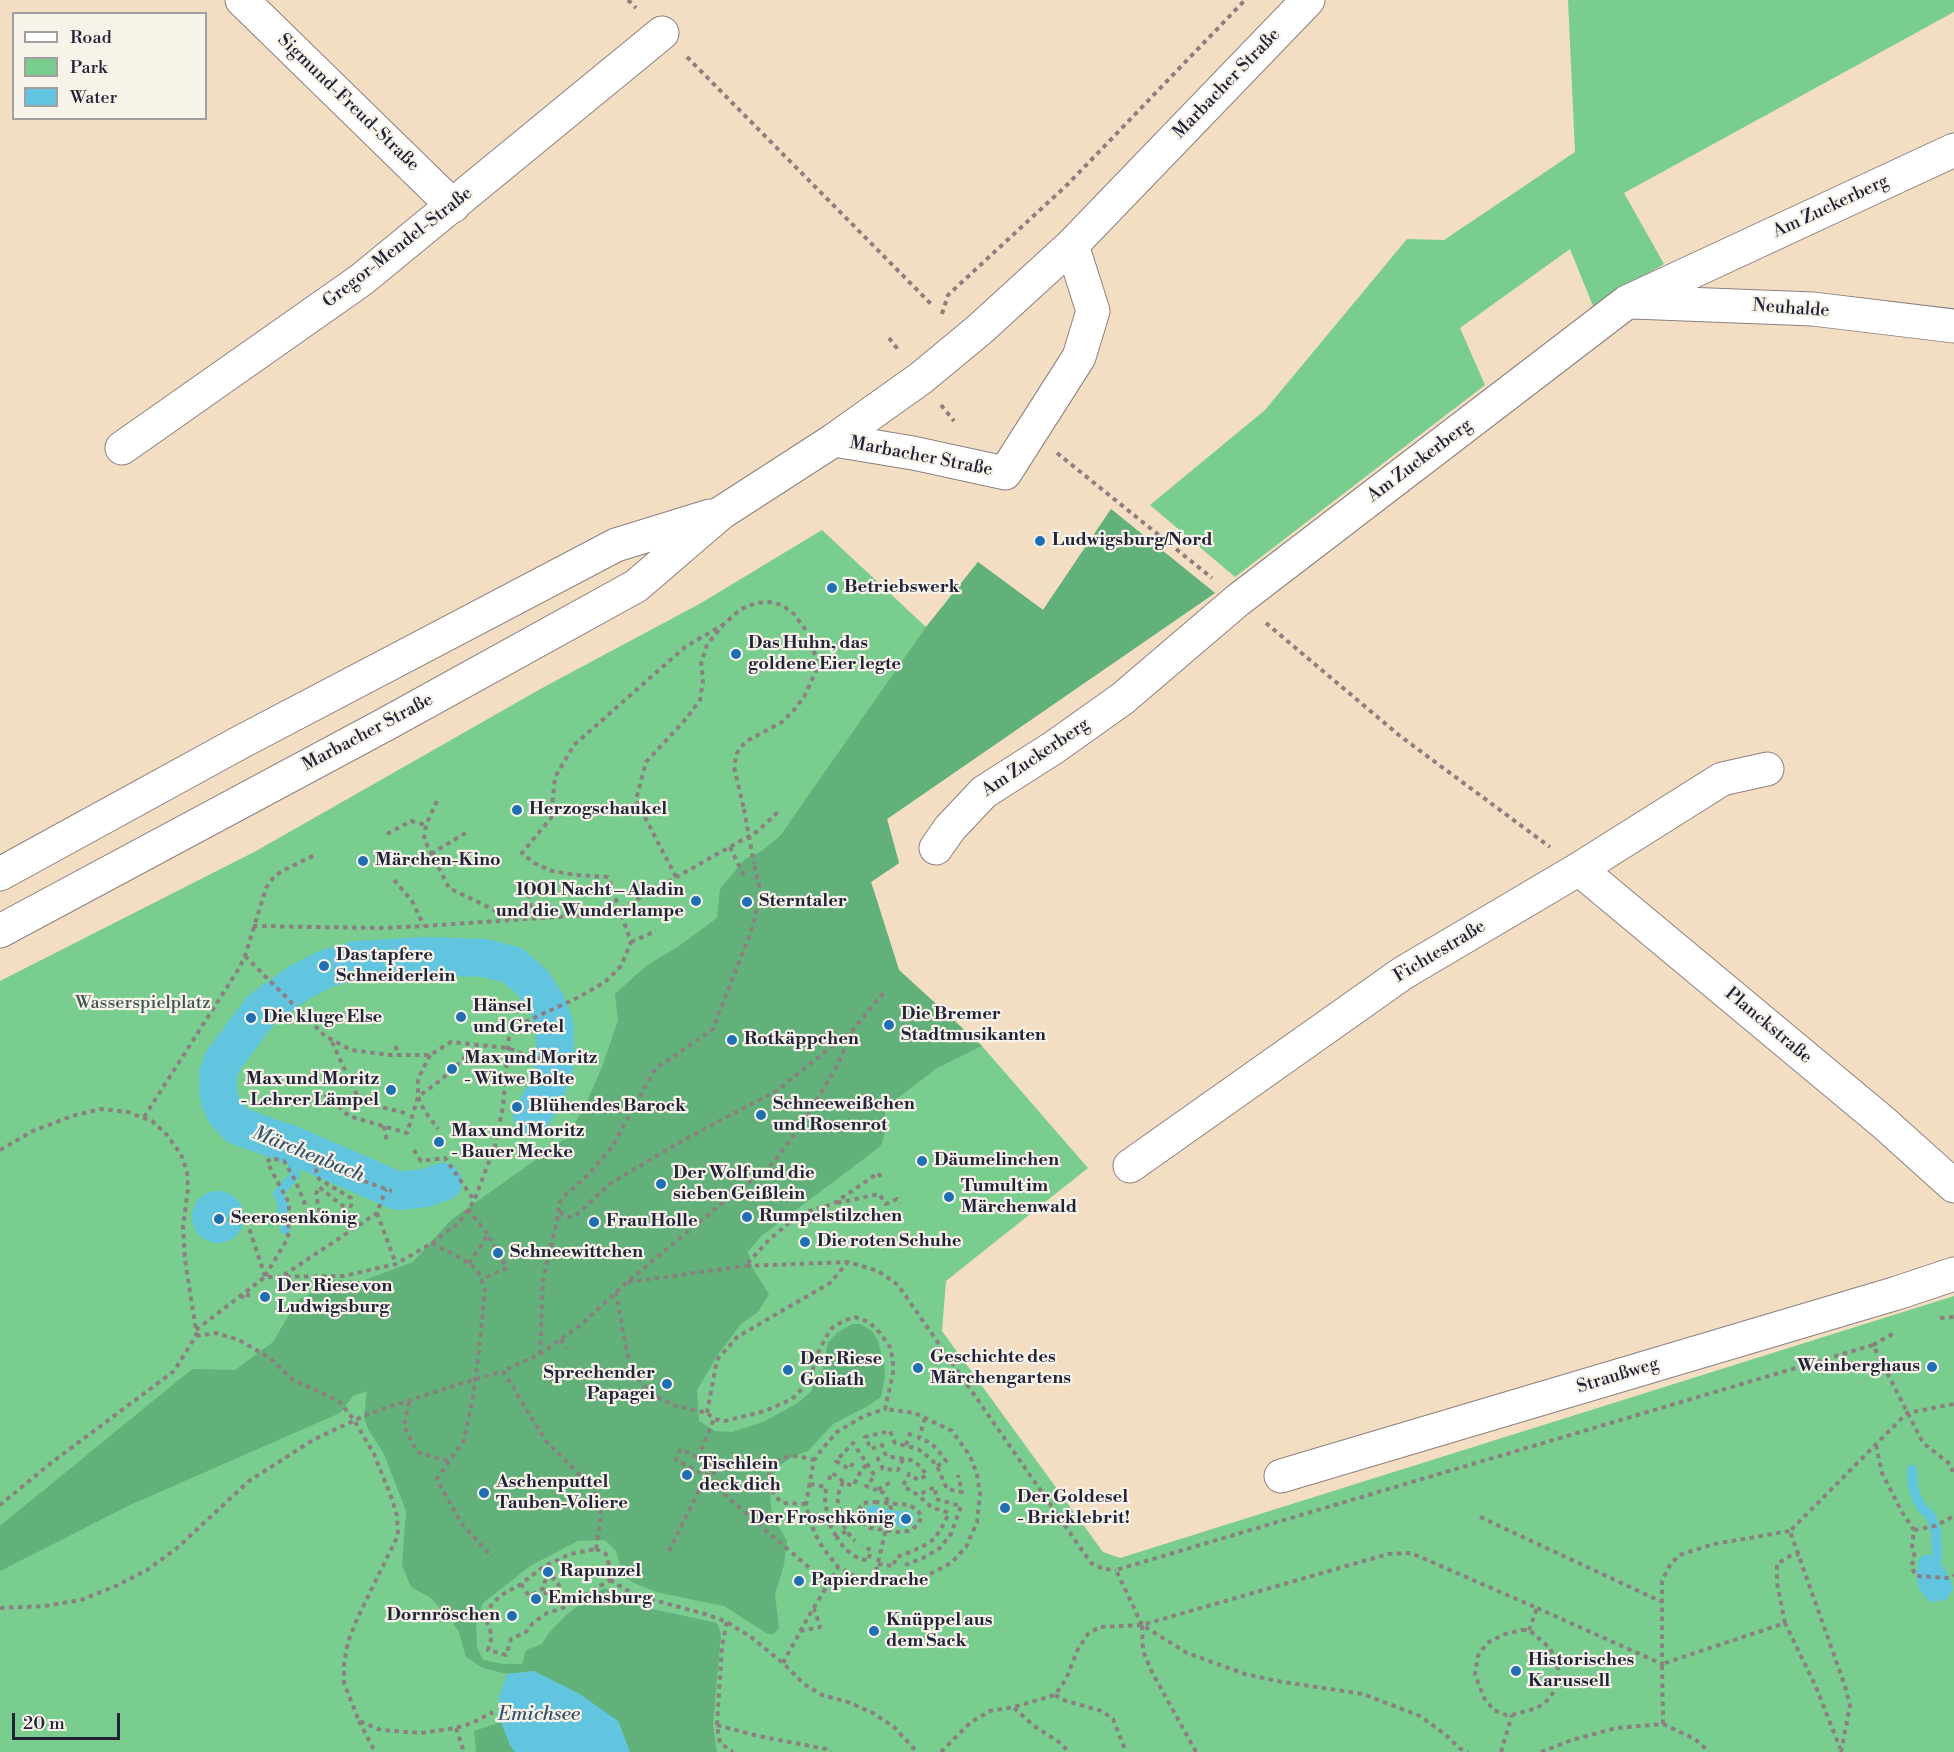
<!DOCTYPE html>
<html>
<head>
<meta charset="utf-8">
<style>
	body { margin:0 }
	#map { position:relative; width:1954px; height:1752px; overflow:hidden; background:#f4dec3; font-family:"Libre Bodoni",serif }
	canvas { display:block }
	.legend { position:absolute; left:12px; top:12px; width:195px; height:108px; box-sizing:border-box; background:#f7f3e8; border:2px solid #a29fa3; margin:0; padding:8px 10px; list-style:none; font-size:18px; color:#22223b }
	.legend li { display:flex; align-items:center; gap:12px; height:30px }
	.legend b { width:30px; border:2px solid #a29fa3 }
	.scale { position:absolute; left:12px; top:1713px; width:108px; height:27px; box-sizing:border-box; border:3px solid #22223b; border-top:0; padding-left:8px; font-size:18px; line-height:21px; white-space:nowrap; color:#22223b; -webkit-text-stroke:4px #f7f3e8; paint-order:stroke }
</style>
</head>
<body>
<div id="map">
<canvas width="1954" height="1752"></canvas>
<ul class="legend">
<li><b style="height:8px;background:#fff"></b>Road</li>
<li><b style="height:16px;background:#79cd8f"></b>Park</li>
<li><b style="height:16px;background:#62c5e0"></b>Water</li>
</ul>
<div class="scale">20 m</div>
</div>
<script>
const g = document.querySelector('canvas').getContext('2d');
g.lineJoin = 'round';
function fillPath(path, color) { g.fillStyle = color; g.fill(path, 'evenodd'); }
const toPath = rows => new Path2D(rows.map(r => 'M' + r).join(''));
function stroke(path, color, width, dash) { g.strokeStyle = color; g.lineWidth = width; g.lineCap = dash ? 'butt' : 'round'; g.setLineDash(dash || []); g.stroke(path); }
function write(font, color, halo, rows, align = 'center') {
  g.font = font + ' "Libre Bodoni",serif'; g.lineWidth = 4.5; g.setLineDash([]); g.textBaseline = 'middle'; g.strokeStyle = halo; g.fillStyle = color; for (const [text, x, y, turn = 0] of rows) {
    g.save(); g.translate(x, y); g.rotate((+turn || 0) * Math.PI / 180); g.textAlign = isNaN(turn) ? turn : align; if (halo) g.strokeText(text, 0, 0); g.fillText(text, 0, 0); g.restore();
  }
}
fillPath(toPath([
	[1568,0,1954,0,1954,12,1624,193,1664,264,1593,306,1570,249,1460,328,1485,385,1235,577,1150,505,1265,410,1407,239,1444,240,1575,152],
	[1111,509,1215,593,887,819,899,863,871,882,899,970,982,1046,1088,1168,946,1281,942,1331,1103,1552,1120,1558,1954,1296,1954,1752,0,1752,0,981,256,851,544,687,701,603,822,530,926,627,978,562,1043,610]
]), '#79cd8f');
fillPath(toPath([
	[1111,509,1215,593,887,819,899,863,871,882,899,970,982,1046,937,1068,885,1108,885,1132,881,1146,760,1237,748,1252,753,1269,769,1294,758,1312,741,1324,719,1353,697,1390,699,1421,715,1431,732,1432,763,1422,796,1404,811,1392,823,1369,828,1342,838,1332,853,1324,860,1324,872,1331,878,1341,884,1363,885,1377,881,1397,868,1406,833,1424,808,1451,792,1457,776,1468,770,1497,772,1514,787,1541,784,1565,775,1594,779,1628,774,1634,768,1634,724,1606,656,1592,634,1583,623,1576,616,1551,605,1540,578,1541,530,1566,483,1603,476,1622,477,1647,483,1660,503,1664,522,1664,526,1650,542,1644,548,1634,566,1615,593,1594,605,1588,639,1606,717,1623,721,1634,713,1725,717,1752,630,1752,618,1721,534,1671,507,1674,483,1668,466,1657,459,1632,453,1623,431,1598,411,1587,402,1565,406,1511,384,1454,368,1429,364,1417,367,1391,353,1396,340,1413,130,1505,0,1571,0,1526,181,1378,193,1369,235,1370,273,1342,297,1301,334,1280,362,1281,413,1262,451,1220,565,1139,584,1108,602,1067,618,1020,615,994,646,966,679,946,717,918,720,889,745,859,760,852,780,836,926,627,978,562,1043,610],
	[501,1722,510,1745,515,1752,476,1752,474,1731]
]), '#62b07a');
fillPath(toPath([
	'192 1217a26 26 0 1 1 52 0a26 26 0 1 1-52 0Z',
	[874,1505,892,1511,910,1511,914,1516,913,1524,904,1528,887,1522,867,1521,865,1514,867,1507],
	[1925,1554,1937,1558,1950,1578,1953,1589,1946,1600,1930,1602,1919,1589,1916,1576,1919,1559],
	[534,1671,580,1694,618,1721,630,1752,515,1752,510,1745,501,1722,499,1697,507,1674]
]), '#62c5e0');
stroke(toPath([
	[285,1229,282,1201,278,1194,295,1175,293,1165,295,1147],
	[1912,1470,1913,1487,1917,1499,1923,1509,1930,1514,1936,1532,1937,1558]
]), '#62c5e0', 10);
stroke(toPath([
	[443,1182,425,1188,398,1191,292,1145,238,1126,225,1112,220,1101,218,1090,218,1074,222,1062,261,1010,297,984,325,969,356,960,428,956,484,958,512,965,532,982,545,1001,554,1023,556,1059,546,1092,532,1116]
]), '#62c5e0', 38);
const minor = toPath([
	[242,0,453,206],
	[1633,302,1813,309,1954,326],
	[834,440,913,453,1005,473,1079,357,1093,311,1072,245],
	[122,448,361,280,662,33],
	[936,848,950,828,984,792,1053,748,1122,699,1238,600,1627,302,1954,150],
	[1579,869,1884,1123,1954,1186],
	[1130,1166,1403,973,1579,869,1722,779,1767,769],
	[1281,1476,1897,1293,1954,1274]
]);
const major = toPath([
	[0,874,239,743,616,545,710,516],
	[0,931,386,724,636,586,721,513,834,440,921,378,979,330,1072,245,1308,0]
]);
stroke(minor, '#8b807f', 35);
stroke(major, '#8b807f', 35);
stroke(toPath([
	[628,0,636,8],
	[687,57,933,306],
	[942,314,948,295,1068,184,1245,0],
	[889,338,900,352],
	[941,405,954,421],
	[1057,453,1212,578],
	[1266,623,1400,736,1550,847],
	[437,801,426,825,424,839,449,888,511,918],
	[387,834,411,821,426,825],
	[730,847,744,876],
	[431,854,467,832],
	[676,877,636,800,646,762,686,719,700,700,703,680,701,663,707,645,723,625,741,609,756,603,769,602,782,605,794,614,805,629,812,643,816,659,816,671,804,697,793,711,782,722,745,742,737,753,734,767,744,809],
	[394,880,412,901,424,926],
	[529,894,532,918],
	[253,926,380,928,424,926,587,915,620,909,758,831,780,810],
	[631,942,656,931],
	[245,956,325,1036,351,1050,390,1055,430,1055,451,1042,508,1048,533,1058,548,1059],
	[332,1042,360,1102,405,1113],
	[395,1046,400,1055],
	[430,1055,418,1079,418,1097,424,1110,438,1129],
	[325,1094,349,1116,407,1133,418,1097,442,1079,478,1045],
	[144,1117,238,970,245,956,266,888,273,878,282,871,317,854],
	[384,1126,387,1142],
	[0,1150,33,1131,72,1116,101,1109,128,1112,152,1121,166,1134,181,1154,187,1172,188,1189,183,1226,185,1260,196,1330,196,1336,174,1371,51,1463,0,1505],
	[414,1150,421,1161,445,1158,474,1200],
	[313,1163,392,1191],
	[881,1177,878,1173,833,1204,799,1214,768,1241,745,1266,848,1262,878,1271,898,1285,1091,1563,1103,1569,1116,1570],
	[837,1203,879,1194,886,1204,897,1199,900,1203],
	[468,1209,488,1235],
	[560,1212,566,1217,575,1216,611,1183,680,1142,776,1091,854,1029,884,992],
	[377,1213,396,1264],
	[219,1219,247,1222,265,1276],
	[432,1243,469,1263,478,1271,485,1289,479,1351,473,1397,464,1440,437,1479,461,1523,492,1557],
	[469,1263,488,1235,507,1268,482,1279],
	[284,1275,377,1213,386,1189],
	[265,1276,288,1238,289,1219,289,1203,267,1162,271,1158,284,1161,296,1182,307,1209,315,1216,320,1214,316,1194,319,1187,343,1206,351,1206,351,1198,319,1179,316,1172,318,1164],
	[628,1282,745,1266],
	[616,1292,627,1354,634,1373,650,1393,676,1406,707,1413,714,1419,725,1421,765,1411,792,1399,809,1382,817,1355,826,1337,832,1328,843,1321,855,1317,869,1322,880,1333,890,1347,893,1360,893,1373,885,1409,864,1416,837,1432,822,1449,814,1460,806,1504,809,1518,815,1534,823,1548,838,1567,856,1577,884,1583,928,1575,951,1563,966,1547,977,1522,980,1494,977,1474,970,1456,952,1431,915,1413,885,1409],
	[240,1296,248,1298,248,1290],
	[1940,1318,1954,1317],
	[196,1330,265,1277,344,1276,396,1264,432,1243,459,1223,474,1201,495,1146,503,1107,509,1036,516,1027,525,1022,577,998,605,982,621,966,631,942,608,877,576,875,552,871,534,863,522,853,551,818,555,777,574,745,685,647,723,625],
	[196,1336,216,1333,239,1340,270,1358,293,1380,339,1401,354,1420,374,1454,392,1499,397,1516,398,1535,357,1619,348,1642,344,1663,344,1683,359,1721,381,1730,421,1733,456,1728,472,1723,493,1712],
	[561,1339,566,1348],
	[1873,1345,1896,1332],
	[540,1354,543,1280,559,1212,558,1206,562,1198,590,1173,612,1147,655,1069,713,1029,752,929,761,894,754,864],
	[409,1402,404,1426,417,1452,449,1461],
	[707,1413,717,1360,737,1337,830,1283,847,1263],
	[925,1418,919,1438,929,1442,937,1449,946,1461,937,1466],
	[906,1445,911,1431],
	[1876,1445,1882,1473,1902,1512,1914,1530,1912,1546,1915,1558,1911,1566,1916,1576,1950,1578,1954,1575],
	[877,1457,883,1469,898,1470,904,1457],
	[698,1458,714,1419],
	[853,1463,849,1469,836,1461,853,1443,875,1476,866,1486,877,1490],
	[712,1465,706,1476,676,1460,681,1449,712,1465,717,1488,828,1584],
	[829,1480,831,1473,839,1477,843,1482,853,1486,861,1471,866,1465],
	[843,1482,837,1497,841,1518,846,1531,855,1541],
	[810,1484,826,1487,825,1499,827,1513,830,1525,837,1538],
	[875,1502,909,1505,916,1509,922,1516,918,1525,909,1531,897,1532,870,1528,860,1521,858,1511,863,1503,875,1502],
	[806,1504,782,1503,774,1495,769,1482,769,1472,775,1462,787,1457,798,1456,814,1460],
	[1480,1517,1662,1602],
	[1914,1530,1935,1526,1954,1516],
	[846,1531,837,1538,845,1549,856,1557,868,1561,871,1550,862,1546],
	[596,1549,601,1514,595,1490,546,1441,503,1371,540,1354,582,1324,627,1282,727,1199,773,1163,806,1119,835,1069,854,1029],
	[596,1549,606,1554,610,1569,610,1580,561,1609,547,1613,533,1623,526,1632,511,1639,506,1655,488,1650,492,1636,487,1622,489,1608,500,1596,521,1584,543,1567,570,1554,596,1549],
	[669,1551,706,1476],
	[878,1564,894,1566,895,1558,922,1547,934,1539,941,1529,949,1513,931,1507,918,1495],
	[905,1565,923,1558,940,1548,951,1534,961,1506,936,1499,935,1487,918,1495,903,1486,909,1474,918,1480,927,1475,920,1466,911,1460,886,1456,882,1445,871,1449,865,1437,890,1431,895,1443,918,1449,930,1458,937,1466,947,1489,962,1492,958,1475],
	[876,1571,891,1508,884,1493,877,1490,893,1481],
	[610,1580,635,1595,705,1614,727,1622,752,1638,783,1663,804,1684,822,1695,848,1702,873,1713,895,1728,917,1752],
	[521,1584,529,1596,544,1588,545,1581,550,1578,555,1579,559,1585,557,1590,553,1593,541,1593],
	[0,1608,45,1606,81,1600,116,1586,147,1570,177,1548,249,1481,313,1440,368,1414,450,1387],
	[1537,1608,1662,1664,1662,1581,1670,1565,1679,1555,1714,1544,1790,1531],
	[727,1622,722,1646,717,1725,720,1743,733,1752],
	[1785,1623,1777,1583,1777,1564,1790,1556,1799,1554],
	[1142,1625,1116,1570,1873,1345,1923,1443,1950,1464,1954,1475],
	[1522,1630,1529,1630,1550,1648,1558,1668,1556,1688,1549,1699,1537,1708,1512,1715,1506,1715,1494,1710,1484,1698,1475,1674,1478,1656,1487,1643,1505,1634,1522,1630],
	[800,1631,820,1627,814,1609],
	[783,1663,807,1619,838,1568],
	[1055,1695,1066,1701,1102,1711,1113,1719,1126,1752],
	[1014,1708,1034,1726,1059,1742,1069,1752],
	[359,1721,375,1752],
	[1663,1724,1662,1664,1785,1623,1816,1687,1840,1748],
	[717,1725,758,1736,826,1749,831,1752],
	[456,1728,464,1752],
	[941,1752,971,1722,990,1711,1014,1707,1055,1695,1066,1679,1078,1649,1088,1634,1100,1627,1142,1625,1388,1554,1411,1553,1537,1608,1529,1630],
	[1196,1752,1152,1672,1143,1651,1142,1625,1187,1653,1245,1674,1277,1681,1363,1694,1420,1716,1446,1735,1459,1748,1468,1752],
	[1501,1752,1512,1715],
	[1541,1752,1572,1740,1616,1728,1663,1724,1695,1739,1709,1752],
	[1841,1752,1850,1706,1845,1686,1790,1531,1907,1413,1954,1404]
]), '#8b807f', 4, [4.5, 4.5]);
stroke(minor, '#fff', 33);
stroke(major, '#fff', 33);
stroke(toPath([
	[744,809,754,864],
	[450,1387,503,1371]
]), '#8b807f', 4, [4.5, 4.5]);
for (const [x, y, r, color] of [
	[1040,541,6,"#1f6fb2"],
	[832,588,6,"#1f6fb2"],
	[736,654,6,"#1f6fb2"],
	[517,810,6,"#1f6fb2"],
	[363,861,6,"#1f6fb2"],
	[696,901,6,"#1f6fb2"],
	[747,902,6,"#1f6fb2"],
	[324,966,6,"#1f6fb2"],
	[461,1017,6,"#1f6fb2"],
	[251,1018,6,"#1f6fb2"],
	[889,1025,6,"#1f6fb2"],
	[732,1040,6,"#1f6fb2"],
	[452,1069,6,"#1f6fb2"],
	[391,1090,6,"#1f6fb2"],
	[517,1107,6,"#1f6fb2"],
	[761,1115,6,"#1f6fb2"],
	[439,1142,6,"#1f6fb2"],
	[922,1161,6,"#1f6fb2"],
	[661,1184,6,"#1f6fb2"],
	[949,1197,6,"#1f6fb2"],
	[747,1217,6,"#1f6fb2"],
	[219,1219,6,"#1f6fb2"],
	[594,1222,6,"#1f6fb2"],
	[805,1242,6,"#1f6fb2"],
	[498,1253,6,"#1f6fb2"],
	[265,1297,6,"#1f6fb2"],
	[1932,1367,6,"#1f6fb2"],
	[918,1368,6,"#1f6fb2"],
	[788,1370,6,"#1f6fb2"],
	[667,1384,6,"#1f6fb2"],
	[687,1475,6,"#1f6fb2"],
	[484,1493,6,"#1f6fb2"],
	[1005,1508,6,"#1f6fb2"],
	[906,1519,6,"#1f6fb2"],
	[548,1572,6,"#1f6fb2"],
	[799,1581,6,"#1f6fb2"],
	[536,1599,6,"#1f6fb2"],
	[512,1616,6,"#1f6fb2"],
	[874,1631,6,"#1f6fb2"],
	[1516,1671,6,"#1f6fb2"]
]) { const dot = new Path2D(); dot.arc(x, y, r, 0, 2 * Math.PI); g.fillStyle = color; g.fill(dot); stroke(dot, '#f7f3e8', 2); }
write('18px', '#22223b', '#f7f3e8', [
	["Marbacher Straße",1227,84,-46],
	["Sigmund-Freud-Straße",348,103,44],
	["Am Zuckerberg",1831,207,-25],
	["Gregor-Mendel-Straße",398,248,-38],
	["Neuhalde",1791,309,4],
	["Marbacher Straße",921,457,11],
	["Am Zuckerberg",1420,461,-37],
	["Marbacher Straße",368,733,-28],
	["Am Zuckerberg",1036,758,-34],
	["Fichtestraße",1440,952,-31],
	["Planckstraße",1768,1026,40],
	["Straußweg",1618,1376,-17]
]);
write('bold 18px', '#22223b', '#f7f3e8', [
	["Ludwigsburg/Nord",1052,541],
	["Betriebswerk",844,588],
	["Das Huhn, das",748,644],
	["goldene Eier legte",748,665],
	["Herzogschaukel",529,810],
	["Märchen-Kino",375,861],
	["1001 Nacht – Aladin",684,891,"right"],
	["und die Wunderlampe",684,912,"right"],
	["Sterntaler",759,902],
	["Das tapfere",336,956],
	["Schneiderlein",336,977],
	["Hänsel",473,1007],
	["und Gretel",473,1028],
	["Die Bremer",901,1015],
	["Stadtmusikanten",901,1036],
	["Die kluge Else",263,1018],
	["Rotkäppchen",744,1040],
	["Max und Moritz",464,1059],
	["- Witwe Bolte",464,1080],
	["Max und Moritz",379,1080,"right"],
	["- Lehrer Lämpel",379,1101,"right"],
	["Schneeweißchen",773,1105],
	["und Rosenrot",773,1126],
	["Blühendes Barock",529,1107],
	["Max und Moritz",451,1132],
	["- Bauer Mecke",451,1153],
	["Däumelinchen",934,1161],
	["Der Wolf und die",673,1174],
	["sieben Geißlein",673,1195],
	["Tumult im",961,1187],
	["Märchenwald",961,1208],
	["Rumpelstilzchen",759,1217],
	["Seerosenkönig",231,1219],
	["Frau Holle",606,1222],
	["Die roten Schuhe",817,1242],
	["Schneewittchen",510,1253],
	["Der Riese von",277,1287],
	["Ludwigsburg",277,1308],
	["Geschichte des",930,1358],
	["Märchengartens",930,1379],
	["Der Riese",800,1360],
	["Goliath",800,1381],
	["Weinberghaus",1920,1367,"right"],
	["Sprechender",655,1374,"right"],
	["Papagei",655,1395,"right"],
	["Tischlein",699,1465],
	["deck dich",699,1486],
	["Aschenputtel",496,1483],
	["Tauben-Voliere",496,1504],
	["Der Goldesel",1017,1498],
	["- Bricklebrit!",1017,1519],
	["Der Froschkönig",894,1519,"right"],
	["Rapunzel",560,1572],
	["Papierdrache",811,1581],
	["Emichsburg",548,1599],
	["Dornröschen",500,1616,"right"],
	["Knüppel aus",886,1621],
	["dem Sack",886,1642],
	["Historisches",1528,1661],
	["Karussell",1528,1682]
], 'left');
write('18px', '#3c5554', '#f7f3e8', [
	["Wasserspielplatz",143,1004]
]);
write('italic 20px', '#35536d', '#f7f3e8', [
	["Märchenbach",308,1155,22],
	["Emichsee",539,1715]
]);
</script>
</body>
</html>
